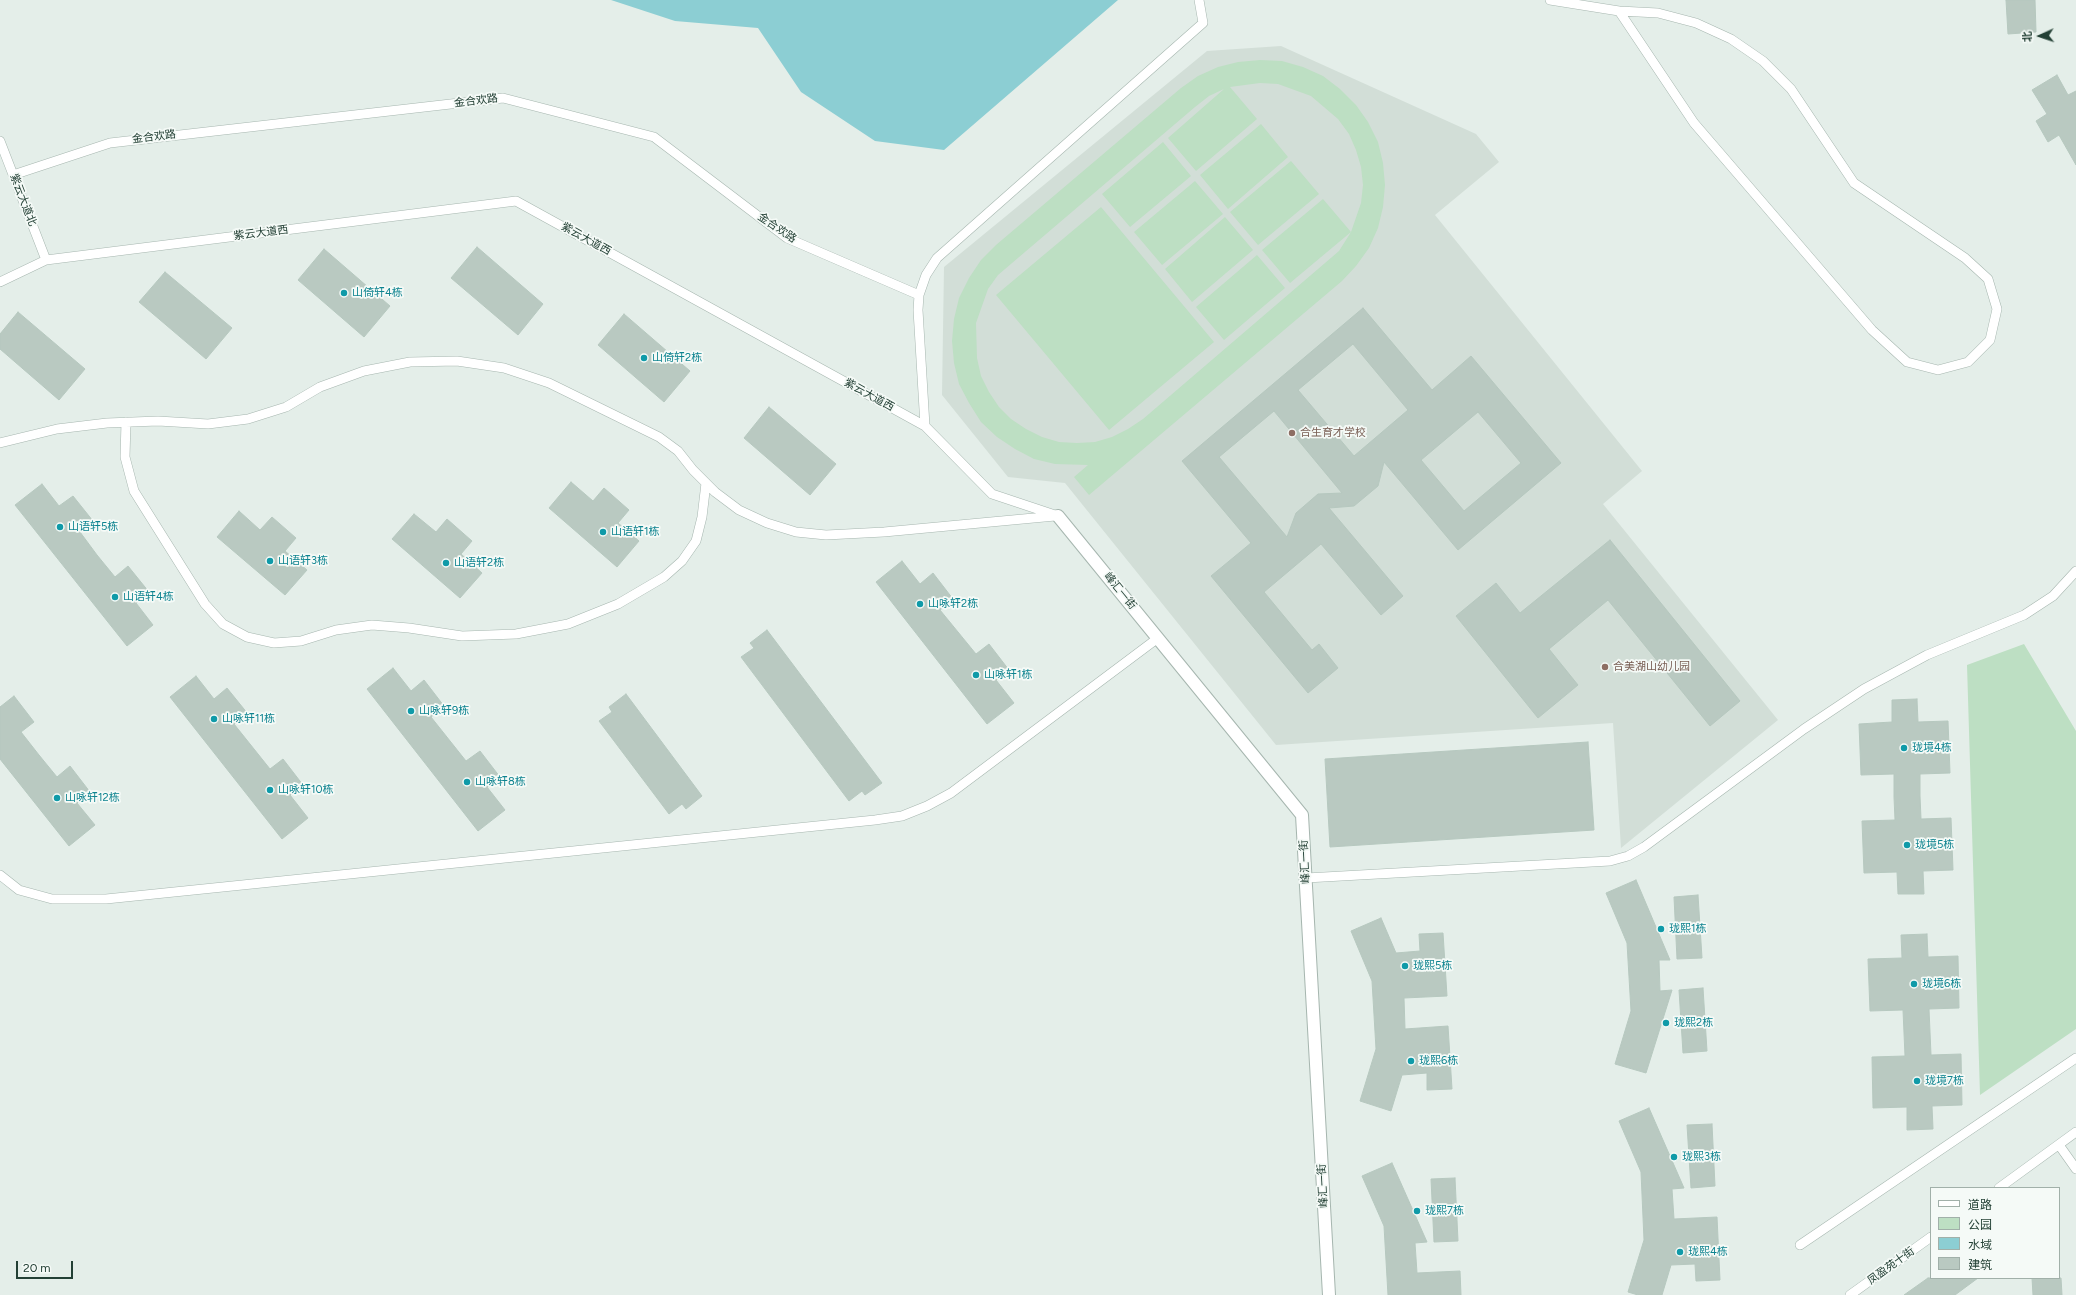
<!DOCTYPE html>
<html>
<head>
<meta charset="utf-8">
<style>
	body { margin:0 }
	#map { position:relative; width:2076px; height:1295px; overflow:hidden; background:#e4eee9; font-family:Figtree,"Noto Sans SC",sans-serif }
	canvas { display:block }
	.legend { position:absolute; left:1930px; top:1187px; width:130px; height:92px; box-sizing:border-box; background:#f5faf7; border:1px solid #a1b0a9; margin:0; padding:5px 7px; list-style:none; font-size:12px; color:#234035 }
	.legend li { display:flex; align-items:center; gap:8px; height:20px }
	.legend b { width:20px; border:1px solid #a1b0a9 }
	.north { position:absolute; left:2020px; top:16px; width:40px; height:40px; -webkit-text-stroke:3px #f5faf7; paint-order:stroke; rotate:267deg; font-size:11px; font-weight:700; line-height:16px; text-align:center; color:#234035 }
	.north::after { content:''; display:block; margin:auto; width:14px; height:18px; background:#234035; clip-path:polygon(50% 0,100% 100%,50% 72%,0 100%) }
	.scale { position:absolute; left:16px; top:1261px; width:57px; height:18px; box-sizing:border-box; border:2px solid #234035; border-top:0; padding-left:5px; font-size:12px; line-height:14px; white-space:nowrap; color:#234035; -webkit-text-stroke:3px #f5faf7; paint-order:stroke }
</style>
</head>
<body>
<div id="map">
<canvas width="2076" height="1295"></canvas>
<ul class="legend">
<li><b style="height:5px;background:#fff"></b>道路</li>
<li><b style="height:11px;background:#bddfc3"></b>公园</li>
<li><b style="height:11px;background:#8cced3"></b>水域</li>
<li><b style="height:11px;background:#b9c9c1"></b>建筑</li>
</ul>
<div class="north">北</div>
<div class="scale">20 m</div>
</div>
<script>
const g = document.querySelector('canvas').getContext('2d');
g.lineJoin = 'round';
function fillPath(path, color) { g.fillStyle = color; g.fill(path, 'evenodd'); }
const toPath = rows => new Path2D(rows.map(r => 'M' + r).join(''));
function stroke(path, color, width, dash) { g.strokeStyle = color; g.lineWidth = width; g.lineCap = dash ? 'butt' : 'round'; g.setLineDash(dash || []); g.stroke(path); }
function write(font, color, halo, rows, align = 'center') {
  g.font = font + ' Figtree,"Noto Sans SC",sans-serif'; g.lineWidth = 3.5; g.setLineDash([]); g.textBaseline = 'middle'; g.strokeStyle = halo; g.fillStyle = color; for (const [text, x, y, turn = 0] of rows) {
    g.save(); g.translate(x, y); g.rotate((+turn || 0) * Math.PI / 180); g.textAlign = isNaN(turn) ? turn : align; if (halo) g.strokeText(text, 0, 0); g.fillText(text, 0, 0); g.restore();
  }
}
fillPath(toPath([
	[1281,46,1476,134,1499,162,1435,215,1642,471,1603,504,1778,720,1621,848,1613,723,1276,745,1065,483,1008,477,942,395,944,267,1207,51]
]), '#d2ded7');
fillPath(toPath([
	[1260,60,1282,61,1303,67,1323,76,1340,89,1356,105,1368,122,1378,142,1383,163,1385,185,1383,207,1378,228,1369,248,1356,266,1342,281,1089,495,1074,477,1088,465,1055,464,1034,459,1015,449,997,437,981,422,969,403,959,384,954,363,952,341,954,319,959,298,969,278,981,260,996,245,1181,88,1198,76,1218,67,1238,62],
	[1260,83,1278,84,1311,96,1338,119,1349,134,1356,150,1361,167,1363,185,1361,203,1351,232,1323,199,1262,250,1290,283,1351,232,1339,251,1143,419,1128,429,1112,437,1095,442,1077,443,1059,442,1042,437,1026,429,1011,419,999,407,989,392,981,376,977,358,976,323,988,289,998,275,1195,107,1209,96,1224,89,1168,138,1196,171,1257,119,1230,87],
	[1261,124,1288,157,1228,209,1200,175],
	[1163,142,1191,176,1130,227,1102,194],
	[1291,161,1319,194,1258,245,1230,212],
	[1195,181,1223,214,1162,265,1134,232],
	[1101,207,1214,342,1109,430,996,295],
	[1225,217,1253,250,1192,302,1165,269],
	[1257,255,1285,288,1224,340,1196,307],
	[2024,644,2076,731,2076,1029,1980,1095,1967,665]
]), '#bddfc3');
fillPath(toPath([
	[611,0,1118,0,944,150,875,141,801,92,758,28,675,21]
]), '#8cced3');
const building = toPath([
	[2006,0,2035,0,2036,32,2008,34,2006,0],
	[2057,75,2068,95,2076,91,2076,165,2059,135,2048,142,2036,121,2047,114,2032,90,2057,75],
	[477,247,543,304,518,335,451,278,477,247],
	[324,249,390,306,364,337,298,280,324,249],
	[165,272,232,328,206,359,139,302,165,272],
	[1363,308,1432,390,1471,356,1561,463,1458,550,1384,462,1378,486,1354,506,1329,508,1403,596,1381,615,1321,544,1264,592,1312,650,1319,644,1338,668,1308,693,1211,576,1251,543,1182,461,1363,308],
	[1353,344,1408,410,1354,456,1298,390,1353,344],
	[1274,411,1342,493,1318,494,1296,513,1287,537,1219,457,1274,411],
	[1478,412,1521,463,1464,511,1421,460,1478,412],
	[18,312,85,369,59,400,0,349,0,334,18,312],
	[624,314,690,371,664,402,598,345,624,314],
	[769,407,836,464,810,495,744,438,769,407],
	[571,482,593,501,604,488,629,510,618,523,639,541,617,567,549,508,571,482],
	[42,484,59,506,73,496,93,521,80,532,97,555,115,577,128,566,149,592,136,603,153,625,127,646,15,505,42,484],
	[239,511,260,530,272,517,296,538,285,551,307,570,285,595,217,537,239,511],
	[414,514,436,532,447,519,472,541,461,554,482,573,460,598,392,539,414,514],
	[1610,540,1740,701,1710,726,1608,600,1549,649,1578,685,1538,718,1456,616,1496,583,1520,613,1610,540],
	[902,561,920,584,933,573,953,599,940,610,976,654,989,644,1009,670,996,680,1014,703,987,724,876,582,902,561],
	[767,630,882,783,865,795,862,791,849,801,741,657,754,648,750,643,767,630],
	[393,668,411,691,424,680,444,706,431,717,466,761,480,751,500,777,487,787,505,810,478,831,367,689,393,668],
	[196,676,214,699,227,688,248,714,234,724,270,769,283,759,303,785,290,795,308,818,282,839,170,697,196,676],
	[626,694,702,796,686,809,682,804,669,814,599,721,612,712,609,707,626,694],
	[14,696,34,722,21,732,39,755,57,777,70,766,90,792,77,803,95,825,69,846,0,759,0,707,14,696],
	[1917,699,1918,722,1948,721,1950,773,1920,774,1920,796,1921,819,1951,818,1953,870,1923,871,1924,894,1898,894,1897,872,1864,873,1862,821,1895,820,1894,797,1894,774,1861,775,1859,724,1892,722,1892,700,1917,699],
	[1588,742,1594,830,1330,847,1325,759,1588,742],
	[1636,880,1670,960,1659,960,1660,991,1672,990,1646,1073,1615,1064,1631,1011,1627,943,1606,893,1636,880],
	[1698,895,1702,958,1677,959,1674,897,1698,895],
	[1381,918,1396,953,1420,951,1419,934,1443,933,1447,996,1404,998,1405,1029,1448,1026,1452,1089,1427,1090,1427,1073,1402,1075,1391,1111,1360,1101,1376,1049,1372,981,1351,931,1381,918],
	[1927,934,1928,957,1958,956,1959,1008,1929,1009,1931,1055,1961,1054,1962,1105,1932,1106,1933,1129,1907,1130,1907,1107,1873,1108,1872,1057,1905,1056,1903,1010,1870,1011,1868,959,1902,958,1901,935,1927,934],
	[1703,988,1707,1051,1683,1053,1679,990,1703,988],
	[1649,1108,1684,1188,1672,1189,1674,1219,1717,1217,1720,1280,1696,1281,1695,1264,1671,1265,1662,1295,1638,1295,1628,1292,1644,1240,1641,1172,1619,1121,1649,1108],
	[1712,1124,1715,1186,1691,1188,1687,1125,1712,1124],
	[1392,1163,1427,1242,1415,1243,1417,1273,1460,1271,1461,1295,1388,1295,1384,1226,1362,1176,1392,1163],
	[1455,1178,1458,1241,1434,1242,1431,1179,1455,1178],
	[1928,1278,1978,1278,1955,1295,1904,1295,1928,1278],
	[2032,1278,2061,1278,2062,1295,2033,1295,2032,1278]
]);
fillPath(building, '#b9c9c1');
stroke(building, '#b6c8bf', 1);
const lane = toPath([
	[1550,0,1619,11,1658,13,1696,23,1731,39,1763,61,1791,89,1854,183,1965,258,1988,279,1997,309,1990,340,1968,362,1938,370,1907,362,1872,330,1694,123,1619,11],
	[0,141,46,260],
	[13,175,110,143,503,98,654,137,787,238,919,295],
	[0,282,46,260,516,201,925,426,992,494,1058,516],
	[126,422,125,457,134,491,205,604,223,624,247,637,274,643,301,641,336,630,372,625,409,628,462,636,516,634,568,624,618,604,664,577,682,561,696,541,702,517,706,483],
	[925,426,918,310,919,295,926,275,937,258,1203,23,1199,0],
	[0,443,57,429,107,423,158,421,208,424,248,419,286,407,320,387,364,371,410,362,457,361,504,368,549,383,659,437,678,451,693,470,715,492,739,510,767,523,796,532,826,535,884,532,1055,516],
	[0,875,19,890,52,899,106,899,875,820,902,816,927,806,951,793,1158,638],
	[1306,878,1610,861,1628,856,1644,847,1804,729,1864,689,1927,655,2024,615,2053,596,2076,571],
	[2059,1145,2076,1169],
	[1999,1188,2076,1132],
	[1800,1245,2076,1058],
	[1850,1295,1931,1237]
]);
const street = toPath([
	[1058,516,1302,815,1329,1295]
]);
stroke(lane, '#a6b6af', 10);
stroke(street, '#a6b6af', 14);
stroke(lane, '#fff', 9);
stroke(street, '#fff', 12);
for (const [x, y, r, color] of [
	[344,293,4,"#0f9aa8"],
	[644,358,4,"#0f9aa8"],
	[1292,433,4,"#8d6e63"],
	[60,527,4,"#0f9aa8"],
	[603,532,4,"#0f9aa8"],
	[270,561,4,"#0f9aa8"],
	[446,563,4,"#0f9aa8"],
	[115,597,4,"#0f9aa8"],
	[920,604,4,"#0f9aa8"],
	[1605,667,4,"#8d6e63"],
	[976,675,4,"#0f9aa8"],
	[411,711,4,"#0f9aa8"],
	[214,719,4,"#0f9aa8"],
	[1904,748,4,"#0f9aa8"],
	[467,782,4,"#0f9aa8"],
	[270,790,4,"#0f9aa8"],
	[57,798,4,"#0f9aa8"],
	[1907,845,4,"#0f9aa8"],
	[1661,929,4,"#0f9aa8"],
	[1405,966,4,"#0f9aa8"],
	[1914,984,4,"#0f9aa8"],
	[1666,1023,4,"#0f9aa8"],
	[1411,1061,4,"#0f9aa8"],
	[1917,1081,4,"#0f9aa8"],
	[1674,1157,4,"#0f9aa8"],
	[1417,1211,4,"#0f9aa8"],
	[1680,1252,4,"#0f9aa8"]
]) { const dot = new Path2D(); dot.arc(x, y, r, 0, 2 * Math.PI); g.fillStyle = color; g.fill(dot); stroke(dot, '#f5faf7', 1.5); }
write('11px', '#234035', '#f5faf7', [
	["金合欢路",476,101,-7],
	["金合欢路",154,137,-7],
	["紫云大道北",23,200,69],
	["金合欢路",777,228,34],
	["紫云大道西",261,233,-7],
	["紫云大道西",586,239,29],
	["紫云大道西",869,395,29],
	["峰汇一街",1120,591,51],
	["峰汇一街",1305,862,-93],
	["峰汇一街",1323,1186,-93],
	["凤盈苑十街",1891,1266,-36]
]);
write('11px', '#0d838f', '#f5faf7', [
	["山倚轩4栋",352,293],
	["山倚轩2栋",652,358],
	["山语轩5栋",68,527],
	["山语轩1栋",611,532],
	["山语轩3栋",278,561],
	["山语轩2栋",454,563],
	["山语轩4栋",123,597],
	["山咏轩2栋",928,604],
	["山咏轩1栋",984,675],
	["山咏轩9栋",419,711],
	["山咏轩11栋",222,719],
	["珑境4栋",1912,748],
	["山咏轩8栋",475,782],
	["山咏轩10栋",278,790],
	["山咏轩12栋",65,798],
	["珑境5栋",1915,845],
	["珑熙1栋",1669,929],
	["珑熙5栋",1413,966],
	["珑境6栋",1922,984],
	["珑熙2栋",1674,1023],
	["珑熙6栋",1419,1061],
	["珑境7栋",1925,1081],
	["珑熙3栋",1682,1157],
	["珑熙7栋",1425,1211],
	["珑熙4栋",1688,1252]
], 'left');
write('11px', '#785e54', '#f5faf7', [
	["合生育才学校",1300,433],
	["合美湖山幼儿园",1613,667]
], 'left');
</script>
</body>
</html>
